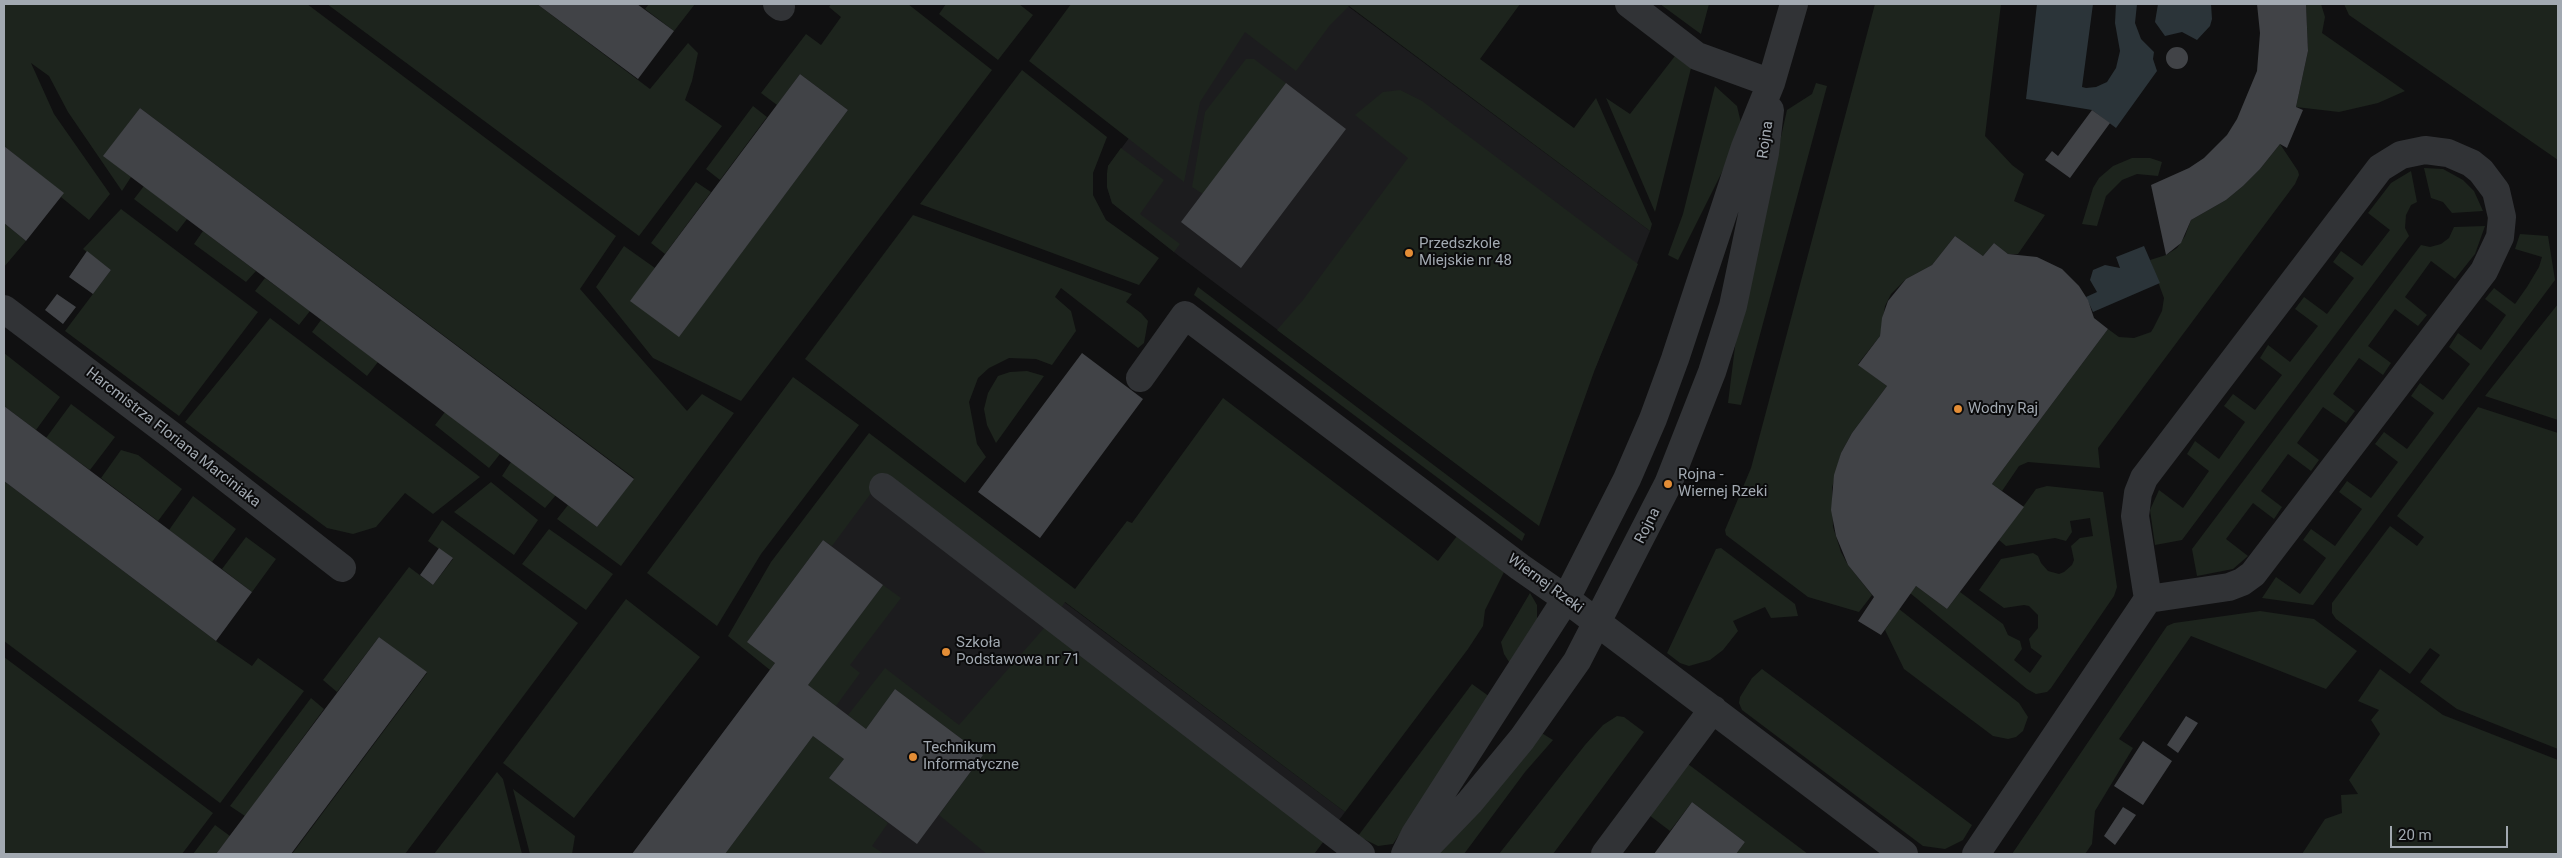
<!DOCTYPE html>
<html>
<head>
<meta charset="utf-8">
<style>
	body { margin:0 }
	#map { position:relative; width:2562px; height:858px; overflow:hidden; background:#101011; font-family:Roboto,sans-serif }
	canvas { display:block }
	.frame { position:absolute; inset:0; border:5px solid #a2a9b1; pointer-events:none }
	.scale { position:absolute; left:2390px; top:826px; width:118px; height:22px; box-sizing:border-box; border:2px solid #a2a9b1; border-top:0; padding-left:6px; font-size:15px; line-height:18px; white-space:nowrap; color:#a2a9b1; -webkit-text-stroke:4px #0b0b0c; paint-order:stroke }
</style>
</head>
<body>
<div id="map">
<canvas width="2562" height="858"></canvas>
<div class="frame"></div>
<div class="scale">20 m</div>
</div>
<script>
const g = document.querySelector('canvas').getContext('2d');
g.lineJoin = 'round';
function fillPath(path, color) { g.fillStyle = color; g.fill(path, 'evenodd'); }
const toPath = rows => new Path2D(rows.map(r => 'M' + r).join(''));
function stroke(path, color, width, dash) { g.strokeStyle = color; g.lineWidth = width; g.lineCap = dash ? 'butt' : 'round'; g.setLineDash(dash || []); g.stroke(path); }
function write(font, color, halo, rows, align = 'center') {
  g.font = font + ' Roboto,sans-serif'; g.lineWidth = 4; g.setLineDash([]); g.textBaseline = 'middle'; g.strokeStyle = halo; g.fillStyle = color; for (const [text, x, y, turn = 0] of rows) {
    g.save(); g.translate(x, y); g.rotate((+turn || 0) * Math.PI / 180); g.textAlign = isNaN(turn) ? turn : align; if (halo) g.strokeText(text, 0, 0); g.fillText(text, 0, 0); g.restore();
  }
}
fillPath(toPath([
	[1230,4,1345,4,1650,231,1595,369,1509,503,1179,256,1112,203,1107,187,1108,166],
	[881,465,1345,812,1314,854,632,854,775,663,747,642]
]), '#1c1c1e');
fillPath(toPath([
	[4,4,307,4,616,236,580,289,687,411,702,394,734,413,621,566,557,519,568,505,597,527,634,478,140,108,104,156,131,177,122,191,68,112,49,76,31,63,54,114,110,194,89,220,61,197,63,193,4,146],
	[327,4,537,4,650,89,688,43,698,53,692,81,685,100,722,126,639,236],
	[649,4,695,4,674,31,645,9],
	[831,4,908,4,992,70,741,401,653,358,596,287,624,246,655,268,631,301,679,336,848,110,800,74,777,105,761,93,806,34,821,45,841,17,829,7],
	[946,4,1019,4,1033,15,998,60,939,14],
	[1071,4,1520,4,1480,59,1574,128,1596,98,1652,224,1650,231,1349,6,1330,25,1296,71,1245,32,1200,102,1184,182,1029,61],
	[1660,4,1709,4,1701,34,1694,29],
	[1875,4,2001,4,1985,136,2012,165,2024,174,2014,201,2045,215,2018,254,2008,254,1994,243,1983,256,1955,236,1932,265,1906,279,1891,294,1885,306,1880,336,1858,364,1887,386,1852,433,1841,453,1832,488,1833,527,1841,552,1848,565,1872,595,1859,612,1808,597,1726,535,1725,530,1751,468],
	[2306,4,2321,4,2325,17,2322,33,2405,91,2378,103,2339,112,2296,107,2308,51],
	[2344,4,2558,4,2558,160,2349,15],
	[1675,56,1691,68,1655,212,1606,98,1630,114],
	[1246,59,1254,59,1286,83,1203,194,1192,187,1205,112],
	[1022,70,1107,137,1093,173,1093,195,1106,220,1159,258,1139,285,920,204],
	[1816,83,1827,86,1741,405,1728,403,1736,339,1787,110,1812,94],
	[1715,86,1737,106,1741,123,1726,164,1678,260,1668,255,1683,214],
	[1400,90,1422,101,1638,264,1595,369,1539,526,1277,330,1303,300,1408,158,1355,115,1383,92],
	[753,106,767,117,720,180,706,169],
	[2280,144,2298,171,2299,175,2295,184,2098,448,2100,468,2028,462,2019,466,2002,491,1992,484,2108,329,2119,337,2134,338,2151,332,2154,327,2162,311,2164,298,2150,260,2166,255,2177,248,2185,236,2191,220,2226,200,2243,186,2260,169],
	[1121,148,1164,180,1140,214,1180,244,1174,252,1112,203,1107,187,1107,173,1108,166],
	[2132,158,2150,158,2162,162,2158,176,2137,174,2122,180,2106,196,2097,226,2082,224,2093,188,2099,178,2113,166],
	[2424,168,2443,169,2463,180,2474,191,2483,211,2452,213,2443,202,2431,198],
	[2411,171,2417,202,2411,205,2406,215,2405,228,2409,236,2182,540,2155,545,2150,510,2159,490,2183,508,2209,471,2187,454,2195,441,2219,459,2245,422,2224,406,2233,394,2255,410,2282,375,2260,358,2268,345,2290,362,2318,326,2295,309,2304,297,2327,314,2354,278,2333,262,2341,251,2362,266,2390,230,2368,213,2391,183],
	[696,182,711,192,665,254,651,243],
	[144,186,187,219,177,232,134,199],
	[121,209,258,312,179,416,65,331,111,270,83,249],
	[913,215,1132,294,1126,302,1141,313,1148,321,1144,343,1138,348,1061,288,1055,297,1071,311,1076,331,1052,365,1036,359,1009,358,989,368,978,378,969,402,977,444,986,457,965,483,805,359],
	[4,223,26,241,4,267],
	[2485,226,2475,254,2455,279,2431,261,2405,297,2427,315,2418,326,2395,309,2368,346,2391,363,2383,375,2359,358,2333,394,2355,411,2346,423,2323,407,2297,443,2319,460,2311,471,2288,454,2261,491,2282,507,2274,519,2253,503,2226,539,2248,556,2233,569,2197,576,2192,549,2421,245,2430,247,2441,244,2449,238,2454,227],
	[203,231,256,271,246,282,194,244],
	[2520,234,2548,236,2555,280,2313,605,2262,598,2276,577,2300,594,2326,558,2303,540,2311,529,2335,546,2362,509,2339,492,2347,481,2371,498,2398,462,2375,444,2384,432,2407,449,2434,413,2411,396,2420,383,2443,400,2470,364,2449,347,2458,333,2481,350,2506,315,2485,299,2494,288,2515,304,2527,287,2539,267,2542,257,2515,249],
	[265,278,310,311,299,325,255,291],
	[1198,287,1525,534,1522,541,1194,295],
	[2558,304,2558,420,2485,396],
	[270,318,480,477,433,514,405,493,376,527,353,534,327,528,185,422],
	[321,320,378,362,367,376,312,332],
	[4,353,60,397,36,430,4,406],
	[1027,371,1044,376,996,443,987,425,984,409,988,393,998,376,1010,372],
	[793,377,859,425,761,554,717,626,647,573],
	[1223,398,1438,561,1457,536,1504,572,1485,610,1483,626,1468,649,1345,812,1065,602,1061,608,883,477,832,546,823,540,748,641,775,663,770,670,728,636,771,562,869,433,1075,589,1127,521,1132,523],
	[71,404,115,437,90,470,46,438],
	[2478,407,2558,433,2558,749,2457,709,2420,682,2440,655,2430,648,2410,674,2336,619,2332,613,2332,603,2390,526,2417,546,2424,537,2397,516],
	[445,412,500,454,489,468,435,425],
	[121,450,138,455,182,489,158,521,101,478],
	[511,462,556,495,545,508,502,476],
	[4,481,216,641,252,666,258,658,304,691,221,802,220,803,4,641],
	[491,482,538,520,514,555,454,512],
	[2047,486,2103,492,2117,587,2114,596,2051,688,2047,692,2036,694,2027,689,1910,593,1916,586,1947,609,1960,592,2003,624,2008,635,2020,641,2022,649,2014,660,2030,673,2042,656,2031,648,2029,639,2038,628,2038,615,2029,606,2024,605,2004,608,1979,590,2001,559,2033,553,2038,556,2041,563,2048,571,2059,574,2064,572,2072,565,2074,560,2071,546,2080,538,2093,536,2090,518,2070,521,2072,532,2066,541,2055,538,2006,546,1999,540,2036,489],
	[193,496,236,529,212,562,169,530],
	[442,520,578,623,405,854,292,854,427,673,379,637,337,692,323,680,409,567,433,585,453,559,428,541],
	[549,529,613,574,586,610,522,564],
	[246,537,276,559,252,592,222,569],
	[1721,548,1795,604,1798,616,1771,618,1765,607,1733,621,1738,631,1723,650,1710,660,1689,666,1680,663,1667,653,1716,549],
	[883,585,901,598,850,665,860,673,836,706,808,685],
	[1530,593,1537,605,1537,621,1511,665,1504,654,1501,642],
	[626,599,700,657,574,818,503,763],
	[1899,609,2019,703,2028,717,2023,731,2016,737,2008,739,1993,736,1904,669,1885,630],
	[2260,611,2314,619,2357,651,2326,689,2191,636,2119,739,2133,748,2095,811,2092,844,2085,854,2012,854,2167,626,2174,623],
	[1045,627,1327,837,1314,854,987,854,939,815,983,755,895,689,866,729,848,715,885,668,959,725],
	[4,657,213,813,182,854,4,854],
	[1762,669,1972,825,1963,840,1945,849,1923,846,1742,710,1739,703,1740,697,1752,678],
	[2380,669,2443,715,2558,760,2558,854,2302,854,2325,819,2342,813,2341,795,2358,794,2349,780,2380,734,2371,720,2379,710,2358,701],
	[1472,684,1490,697,1393,844,1378,846,1358,836],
	[311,698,324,709,245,816,230,806],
	[1617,716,1624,717,1644,732,1553,854,1499,854,1585,745,1603,725],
	[1540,732,1553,740,1525,772,1464,854,1438,854],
	[813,736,844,759,829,778,888,823,872,846,884,854,725,854],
	[1688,764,1808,854,1736,854,1745,842,1692,802,1670,831,1649,815],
	[497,772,503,779,522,854,434,854],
	[513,789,575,836,572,854,530,854],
	[215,825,230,836,216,854,193,854]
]), '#1d241d');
fillPath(toPath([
	[2037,4,2093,4,2082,87,2086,88,2096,87,2107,82,2116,68,2120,51,2115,23,2116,4,2137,4,2135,23,2141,39,2154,52,2153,59,2157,71,2116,128,2092,110,2026,99],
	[2158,4,2211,4,2212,19,2210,26,2197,40,2182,32,2165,36,2155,22],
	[2144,246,2160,283,2093,312,2086,297,2097,292,2090,280,2093,270,2105,265,2120,268,2116,257]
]), '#2b3439');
fillPath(toPath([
	[537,4,637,4,674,31,638,79],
	[2257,4,2306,4,2308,51,2296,107,2303,110,2287,148,2280,144,2260,169,2243,186,2226,200,2191,220,2181,243,2166,255,2151,185,2189,168,2204,158,2227,135,2237,119,2257,71,2260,33],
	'2166 58a11 11 0 1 1 22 0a11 11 0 1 1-22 0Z',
	[800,74,848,110,679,337,630,301],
	[1286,83,1346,129,1241,268,1181,222],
	[140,108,634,479,597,527,103,156],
	[2092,110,2110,123,2070,178,2045,160,2052,151,2058,156],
	[4,146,64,193,26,241,4,223],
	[1955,236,1983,256,1994,243,2008,254,2037,257,2062,269,2079,286,2088,300,2094,318,2108,329,1992,484,2024,507,1947,609,1916,586,1881,635,1858,621,1874,597,1848,565,1836,536,1831,510,1834,475,1841,453,1852,433,1887,386,1858,365,1880,336,1882,318,1888,301,1906,279,1932,265],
	[87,251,111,270,93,294,69,277],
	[57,294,76,307,63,324,45,310],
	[1082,353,1143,399,1040,538,978,492],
	[4,406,252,592,216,641,4,481],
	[823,540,883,585,808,685,866,729,895,689,983,755,917,844,829,778,844,759,813,736,725,854,632,854,775,663,747,642],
	[439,548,453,558,433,585,420,575],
	[379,637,427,672,291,854,216,854],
	[2186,716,2198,723,2178,753,2167,745],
	[2143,741,2172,761,2143,805,2114,786],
	[1692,802,1745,842,1736,854,1654,854],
	[2123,807,2136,815,2115,845,2104,836]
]), '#414347');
stroke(toPath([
	[777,4,781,7],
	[1629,4,1697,56,1771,83],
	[4,309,171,435,342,568],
	[1140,378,1185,315,1520,567,1566,599,1904,854],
	[883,487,1361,854],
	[1405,854,1415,834,1566,599,1627,479,1653,419,1675,359,1745,147,1771,83,1794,4],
	[1420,854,1470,802,1522,739,1577,661,1668,484,1712,372,1733,306,1765,153,1770,110],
	[1605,854,1713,709],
	[1976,854,2148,599,2135,516,2138,493,2144,478,2380,168,2401,155,2425,150,2448,153,2471,163,2481,171,2496,191,2502,217,2500,237,2484,271,2253,574,2242,582,2229,587,2148,599]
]), '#313336', 28);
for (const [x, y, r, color] of [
	[1409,253,5,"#e38d36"],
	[1958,409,5,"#e38d36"],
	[1668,484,5,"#e38d36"],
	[946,652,5,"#e38d36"],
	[913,757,5,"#e38d36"]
]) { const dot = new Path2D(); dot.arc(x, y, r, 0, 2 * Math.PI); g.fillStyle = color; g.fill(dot); stroke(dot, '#0b0b0c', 2); }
write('15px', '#a2a9b1', '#0b0b0c', [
	["Rojna",1766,140,-82],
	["Harcmistrza Floriana Marciniaka",173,438,38],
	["Rojna",1648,526,-63],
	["Wiernej Rzeki",1545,584,36]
]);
write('15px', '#a2a9b1', '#0b0b0c', [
	["Przedszkole",1419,244],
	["Miejskie nr 48",1419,261],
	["Wodny Raj",1968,409],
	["Rojna -",1678,475],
	["Wiernej Rzeki",1678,492],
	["Szkoła",956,643],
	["Podstawowa nr 71",956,660],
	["Technikum",923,748],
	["Informatyczne",923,765]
], 'left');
</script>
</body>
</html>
